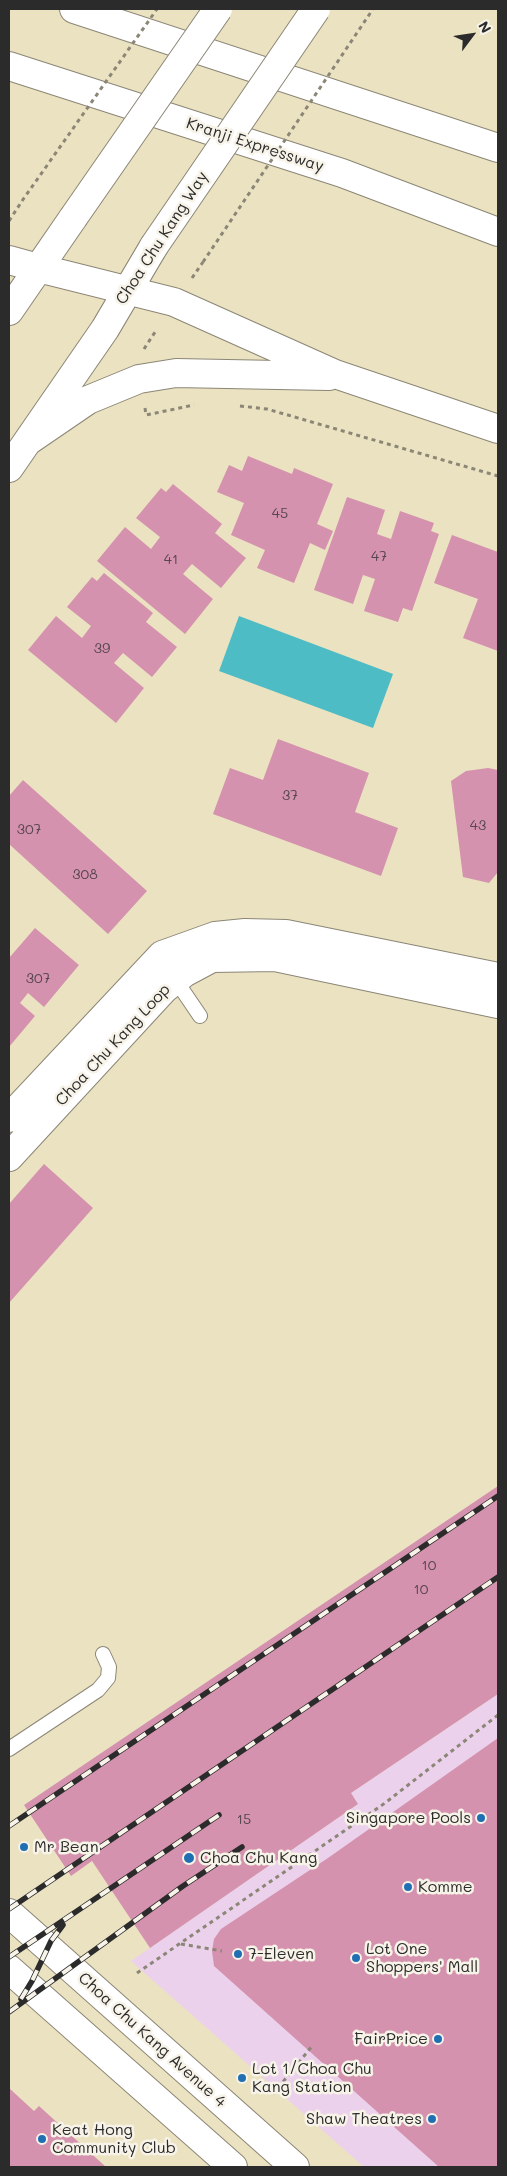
<!DOCTYPE html>
<html>
<head>
<meta charset="utf-8">
<style>
	body { margin:0 }
	#map { position:relative; width:507px; height:2176px; overflow:hidden; background:#ebe2c1; font-family:Mali,sans-serif }
	canvas { display:block }
	.frame { position:absolute; inset:0; border:10px solid #2b2b2b; pointer-events:none }
	.north { position:absolute; left:447px; top:10px; width:50px; height:50px; -webkit-text-stroke:4px #f7f3e8; paint-order:stroke; rotate:59deg; font-size:14px; font-weight:700; line-height:20px; text-align:center; color:#2b2b2b }
	.north::after { content:''; display:block; margin:auto; width:18px; height:22px; background:#2b2b2b; clip-path:polygon(50% 0,100% 100%,50% 72%,0 100%) }
</style>
</head>
<body>
<div id="map">
<canvas width="507" height="2176"></canvas>
<div class="frame"></div>
<div class="north">N</div>
</div>
<script>
const g = document.querySelector('canvas').getContext('2d');
g.lineJoin = 'round';
function fillPath(path, color) { g.fillStyle = color; g.fill(path, 'evenodd'); }
const toPath = rows => new Path2D(rows.map(r => 'M' + r).join(''));
function stroke(path, color, width, dash) { g.strokeStyle = color; g.lineWidth = width; g.lineCap = dash ? 'butt' : 'round'; g.setLineDash(dash || []); g.stroke(path); }
function write(font, color, halo, rows, align = 'center') {
  g.font = font + ' Mali,sans-serif'; g.lineWidth = 5; g.setLineDash([]); g.textBaseline = 'middle'; g.strokeStyle = halo; g.fillStyle = color; for (const [text, x, y, turn = 0] of rows) {
    g.save(); g.translate(x, y); g.rotate((+turn || 0) * Math.PI / 180); g.textAlign = isNaN(turn) ? turn : align; if (halo) g.strokeText(text, 0, 0); g.fillText(text, 0, 0); g.restore();
  }
}
fillPath(toPath([
	[498,1694,498,2167,364,2167,131,1961,358,1804,351,1793]
]), '#ebd1eb');
fillPath(toPath([
	[239,616,393,674,373,728,219,671]
]), '#4dbcc5');
fillPath(toPath([
	[248,456,292,474,294,468,333,484,317,524,333,531,325,550,310,543,294,583,257,568,265,550,231,535,244,503,217,492,229,465,242,471],
	[173,484,222,524,215,533,246,558,221,588,192,564,183,574,213,599,185,634,97,561,125,527,151,549,160,537,136,518,161,488,166,492],
	[347,497,385,510,377,534,391,539,400,511,434,523,431,531,439,534,412,611,403,608,398,622,364,611,375,579,363,575,353,604,314,590],
	[452,535,498,552,498,651,463,638,478,599,434,583],
	[104,573,153,613,146,622,177,647,152,677,123,653,114,663,144,688,116,723,28,650,56,616,82,638,91,626,67,607,92,577,97,581],
	[278,739,369,773,355,812,398,828,381,876,213,814,230,768,263,780],
	[488,768,498,770,498,872,489,883,463,877,451,781,466,771],
	[23,780,147,891,108,934,9,844,9,796],
	[35,928,79,965,44,1007,28,993,20,1003,35,1016,9,1047,9,958],
	[44,1164,93,1208,9,1303,9,1204],
	[498,1486,498,1694,351,1793,358,1804,150,1948,92,1861,71,1876,24,1805],
	[498,1738,498,2167,439,2167,214,1966,212,1951,214,1939,221,1929,328,1858],
	[9,2088,34,2111,39,2106,106,2167,9,2167]
]), '#d492ae');
const lane = toPath([
	[184,974,181,988,200,1016],
	[9,1749,98,1690,108,1678,109,1667,103,1654]
]);
const street = toPath([
	[9,1118,162,955,215,936,245,933,286,934,498,977],
	[9,1157,164,989,184,973,212,958,275,957,498,1004]
]);
const secondary = toPath([
	[38,268,174,302,335,374,498,429],
	[9,311,73,218],
	[28,441,88,400,139,379,176,373,329,376],
	[9,468,105,329,154,246],
	[9,1913,295,2167],
	[9,1969,233,2167]
]);
const highway = toPath([
	[74,9,498,148],
	[9,66,342,173,498,232],
	[9,260,38,268]
]);
stroke(lane, '#8b8676', 16);
stroke(street, '#8b8676', 30);
stroke(secondary, '#8b8676', 30);
stroke(highway, '#8b8676', 30);
stroke(toPath([
	[9,221,22,201],
	[192,278,203,262],
	[144,349,157,329],
	[240,406,267,409,498,476],
	[145,408,146,415,194,405],
	[181,1944,222,1951],
	[137,1973,385,1803,498,1715],
	[273,2094,313,2045]
]), '#8b8676', 3, [4, 4]);
stroke(lane, '#fff', 14);
stroke(street, '#fff', 28);
stroke(secondary, '#fff', 28);
stroke(highway, '#fff', 28);
const rail = toPath([
	[9,1826,498,1496],
	[9,1909,498,1577],
	[9,1957,219,1815],
	[21,1999,32,1981,51,1941,63,1925],
	[9,2012,183,1886,242,1847]
]);
stroke(rail, '#2b2b2b', 5.5);
stroke(rail, '#f7f3e8', 4, [11]);
const secondaryBridge = toPath([
	[73,218,218,9],
	[154,246,316,9]
]);
stroke(secondaryBridge, '#8b8676', 30, []);
stroke(toPath([
	[22,201,157,9],
	[203,262,373,9]
]), '#8b8676', 3, [4, 4]);
stroke(secondaryBridge, '#fff', 28);
for (const [x, y, r, color] of [
	[481,1818,5,"#1f6fb2"],
	[24,1847,5,"#1f6fb2"],
	[189,1858,6,"#1f6fb2"],
	[408,1887,5,"#1f6fb2"],
	[238,1954,5,"#1f6fb2"],
	[356,1958,5,"#1f6fb2"],
	[438,2039,5,"#1f6fb2"],
	[242,2078,5,"#1f6fb2"],
	[432,2119,5,"#1f6fb2"],
	[42,2139,5,"#1f6fb2"]
]) { const dot = new Path2D(); dot.arc(x, y, r, 0, 2 * Math.PI); g.fillStyle = color; g.fill(dot); stroke(dot, '#f7f3e8', 2); }
write('14px', '#55454c', null, [
	["45",280,514],
	["47",379,557],
	["41",171,560],
	["39",102,649],
	["37",290,796],
	["43",478,826],
	["307",29,830],
	["308",85,875],
	["307",38,979],
	["10",429,1566],
	["10",421,1590],
	["15",244,1820]
]);
write('16px', '#2b2b2b', '#f7f3e8', [
	["Kranji Expressway",255,145,18],
	["Choa Chu Kang Way",162,238,-57],
	["Choa Chu Kang Loop",113,1045,-47],
	["Choa Chu Kang Avenue 4",152,2040,42]
]);
write('16px', '#2b2b2b', '#f7f3e8', [
	["Singapore Pools",471,1818,"right"],
	["Mr Bean",34,1847],
	["Choa Chu Kang",200,1858],
	["Komme",418,1887],
	["Lot One",366,1949],
	["Shoppers' Mall",366,1967],
	["7-Eleven",248,1954],
	["FairPrice",428,2039,"right"],
	["Lot 1/Choa Chu",252,2069],
	["Kang Station",252,2087],
	["Shaw Theatres",422,2119,"right"],
	["Keat Hong",52,2130],
	["Community Club",52,2148]
], 'left');
</script>
</body>
</html>
